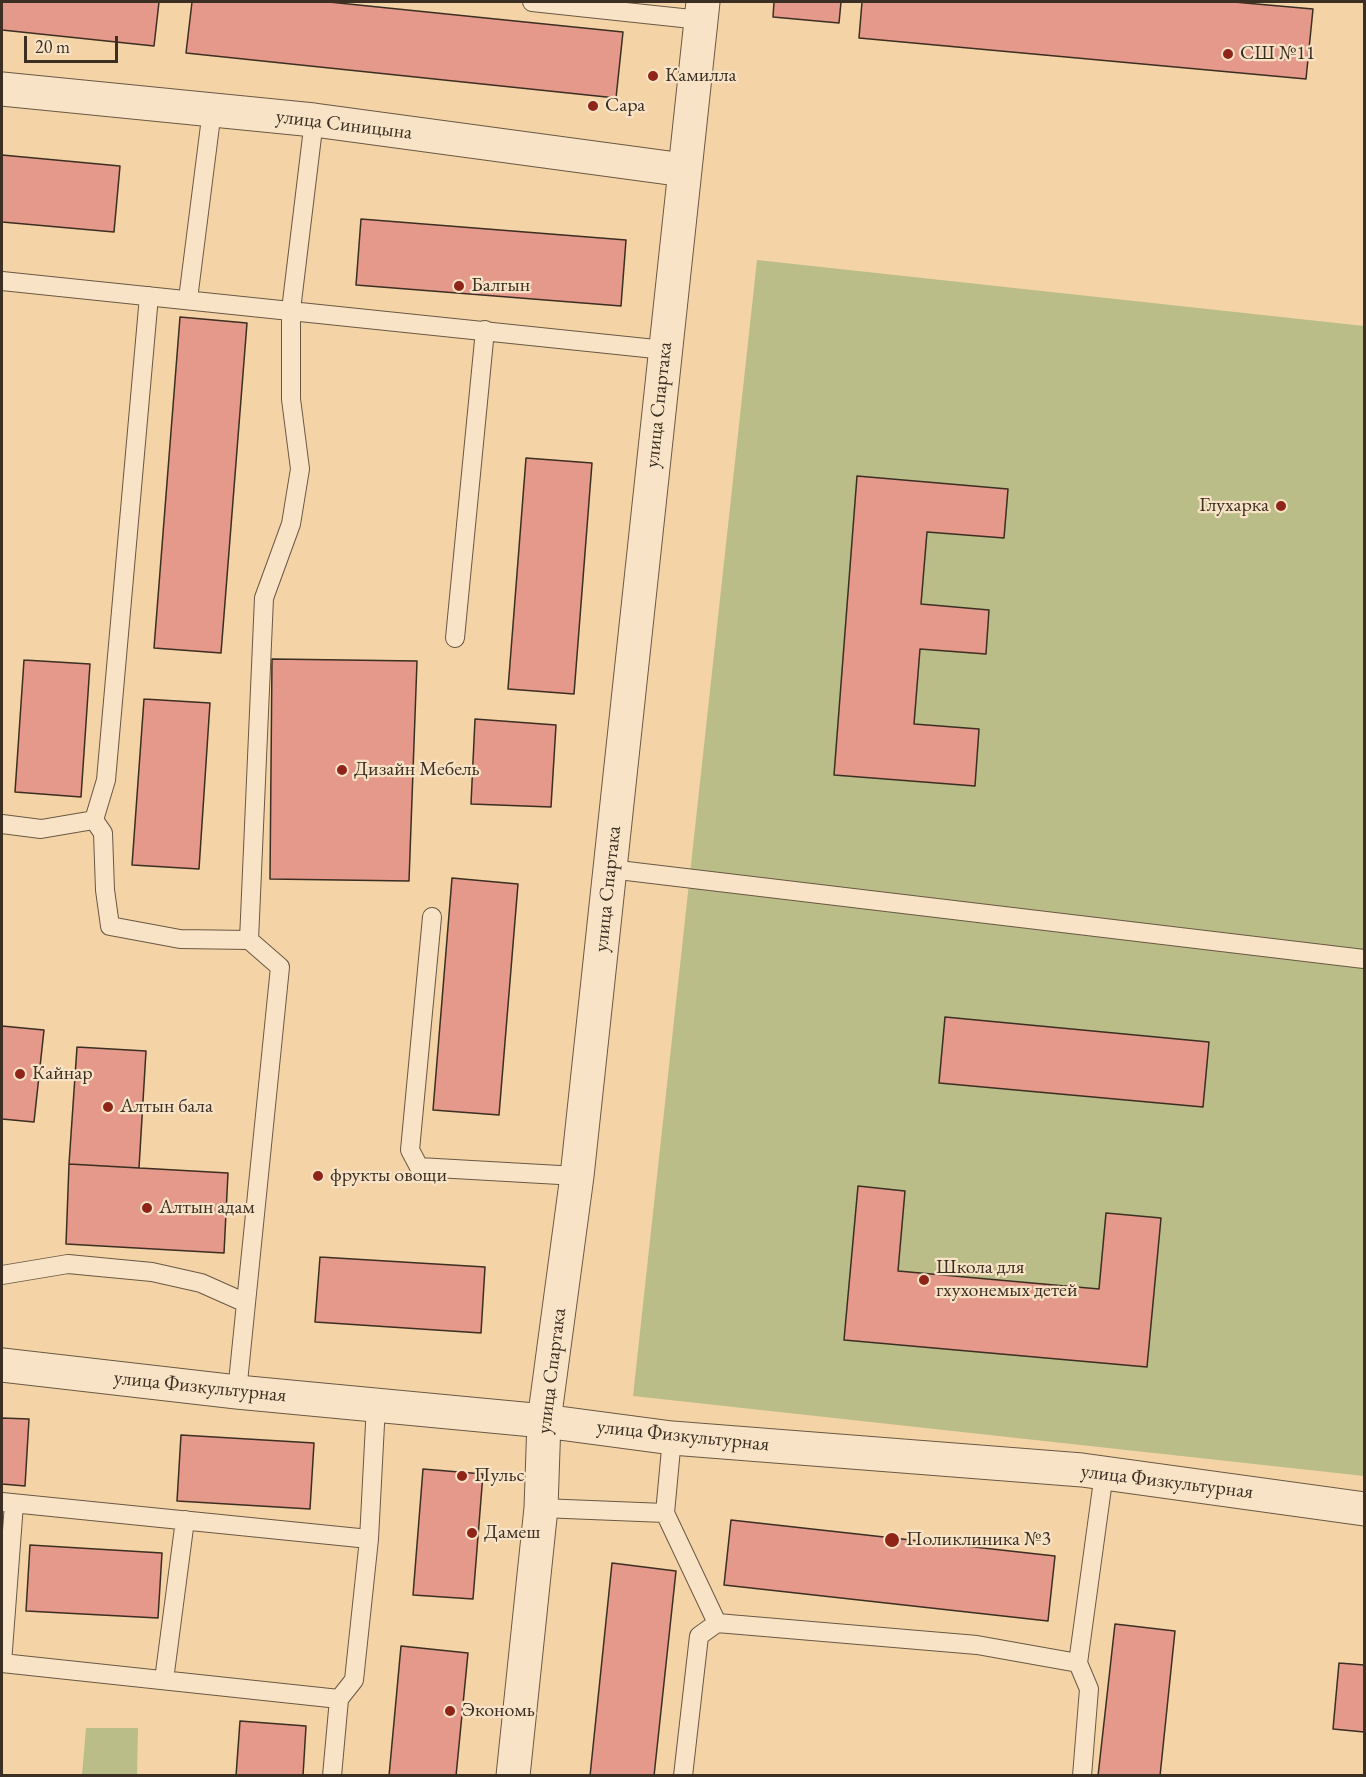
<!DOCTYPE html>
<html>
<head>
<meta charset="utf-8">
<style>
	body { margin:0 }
	#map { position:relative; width:1366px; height:1777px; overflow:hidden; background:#f4d4a7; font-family:"EB Garamond",serif }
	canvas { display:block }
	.frame { position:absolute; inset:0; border:3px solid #3b2e22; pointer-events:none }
	.scale { position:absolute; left:24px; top:36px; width:94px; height:27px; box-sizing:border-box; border:3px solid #3b2e22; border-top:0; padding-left:8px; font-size:18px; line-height:21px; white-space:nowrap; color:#3b2e22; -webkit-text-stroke:4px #f8e3c6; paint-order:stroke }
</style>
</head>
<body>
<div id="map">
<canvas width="1366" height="1777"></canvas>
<div class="frame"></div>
<div class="scale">20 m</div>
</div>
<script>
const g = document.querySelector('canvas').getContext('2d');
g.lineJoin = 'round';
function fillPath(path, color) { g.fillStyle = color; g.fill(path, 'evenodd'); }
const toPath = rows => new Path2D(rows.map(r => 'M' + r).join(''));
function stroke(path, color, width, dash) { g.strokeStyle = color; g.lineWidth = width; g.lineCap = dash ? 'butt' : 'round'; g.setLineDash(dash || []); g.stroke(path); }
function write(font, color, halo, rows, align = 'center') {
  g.font = font + ' "EB Garamond",serif'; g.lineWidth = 4.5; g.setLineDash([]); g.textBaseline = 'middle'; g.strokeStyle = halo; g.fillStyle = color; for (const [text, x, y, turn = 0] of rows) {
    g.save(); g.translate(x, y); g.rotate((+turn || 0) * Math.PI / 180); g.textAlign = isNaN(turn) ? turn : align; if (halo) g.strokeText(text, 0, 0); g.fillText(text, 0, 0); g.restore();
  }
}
fillPath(toPath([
	[757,260,1364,326,1364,1476,633,1396],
	[86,1728,138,1728,137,1775,82,1775]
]), '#babd88');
const building = toPath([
	[2,2,159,2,154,46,2,30,2,2],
	[192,2,329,2,623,32,616,98,186,53,192,2],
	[774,2,841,2,839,23,773,17,774,2],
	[862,2,1234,2,1313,9,1306,79,859,38,862,2],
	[2,155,120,166,114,232,2,222,2,155],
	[361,219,626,240,621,306,356,285,361,219],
	[180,317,247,323,221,653,154,648,180,317],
	[526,458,592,463,574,694,508,689,526,458],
	[857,476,1008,489,1004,538,927,532,921,604,989,610,986,654,920,649,914,724,979,729,975,786,834,775,857,476],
	[272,659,417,661,409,881,270,879,272,659],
	[24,660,90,664,81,797,15,792,24,660],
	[144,699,210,703,199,869,132,865,144,699],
	[475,719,556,725,551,807,471,804,475,719],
	[452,878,518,884,499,1115,433,1110,452,878],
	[945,1017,1209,1042,1203,1107,939,1083,945,1017],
	[2,1026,44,1030,34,1122,2,1119,2,1026],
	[77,1047,146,1051,139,1168,69,1164,77,1047],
	[69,1164,228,1173,224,1253,66,1244,69,1164],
	[858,1186,905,1191,898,1271,1099,1289,1106,1213,1161,1218,1147,1367,844,1340,858,1186],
	[320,1257,485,1267,481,1333,315,1322,320,1257],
	[2,1418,29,1419,25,1486,2,1484,2,1418],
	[181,1435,314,1443,310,1509,177,1501,181,1435],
	[423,1469,483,1474,473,1599,413,1595,423,1469],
	[731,1520,1055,1556,1048,1621,724,1585,731,1520],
	[30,1545,162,1553,158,1618,26,1611,30,1545],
	[612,1563,676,1571,654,1776,590,1776,612,1563],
	[1115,1624,1175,1631,1160,1776,1098,1776,1115,1624],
	[401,1646,468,1653,456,1776,389,1776,401,1646],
	[1339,1663,1364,1665,1364,1732,1333,1729,1339,1663],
	[240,1721,306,1726,303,1776,236,1776,240,1721]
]);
fillPath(building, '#e5998a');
stroke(building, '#3b2e22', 1.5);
const lane = toPath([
	[532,2,701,20],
	[2,281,665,350],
	[188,299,212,110],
	[455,638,485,330],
	[94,820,106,780,149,296],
	[2,824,41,829,94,820,103,833,105,890,110,926,180,939,249,940,280,967,237,1392],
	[610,869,1364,959],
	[432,917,410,1150,419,1167,577,1176],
	[249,940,264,598,291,524,300,469,291,399,291,310,314,120],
	[2,1275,68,1264,152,1272,201,1283,246,1303],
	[672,1438,665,1513,717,1623],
	[2,1502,369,1539],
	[541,1508,665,1513],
	[2,1663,339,1699],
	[2,1663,14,1504],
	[164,1680,185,1520],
	[332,1776,339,1699,354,1680,369,1539,376,1405],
	[683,1776,699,1636,717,1623,977,1645,1078,1663],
	[1082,1776,1089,1689,1078,1663,1104,1473]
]);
const street = toPath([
	[2,89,314,120,684,170],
	[2,1365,237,1392,544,1421,672,1438,1082,1470,1364,1509],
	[513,1776,541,1508,544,1421,577,1176,703,2]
]);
stroke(lane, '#695843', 20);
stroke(street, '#695843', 35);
stroke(lane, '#f8e3c6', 18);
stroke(street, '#f8e3c6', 33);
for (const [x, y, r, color] of [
	[1228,54,6,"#8f2418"],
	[653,76,6,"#8f2418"],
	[593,106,6,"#8f2418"],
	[459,286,6,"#8f2418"],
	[1281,506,6,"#8f2418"],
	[342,770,6,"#8f2418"],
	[20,1074,6,"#8f2418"],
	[108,1107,6,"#8f2418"],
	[318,1176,6,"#8f2418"],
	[147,1208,6,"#8f2418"],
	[924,1280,6,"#8f2418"],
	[462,1476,6,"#8f2418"],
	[472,1533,6,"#8f2418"],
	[892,1540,8,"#8f2418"],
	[450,1711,6,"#8f2418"]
]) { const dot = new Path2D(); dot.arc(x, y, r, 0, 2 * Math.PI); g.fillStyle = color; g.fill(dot); stroke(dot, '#f8e3c6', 2); }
write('20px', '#3b2e22', '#f8e3c6', [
	["СШ №11",1240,54],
	["Камилла",665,76],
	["Сара",605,106],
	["Балгын",471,286],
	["Глухарка",1269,506,"right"],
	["Дизайн Мебель",354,770],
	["Кайнар",32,1074],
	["Алтын бала",120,1107],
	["фрукты овощи",330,1176],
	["Алтын адам",159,1208],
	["Школа для",936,1268],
	["гхухонемых детей",936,1291],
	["Пульс",474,1476],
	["Дамеш",484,1533],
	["Поликлиника №3",906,1540],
	["Экономь",462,1711]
], 'left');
write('20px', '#3b2e22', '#f8e3c6', [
	["улица Синицына",344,125,7],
	["улица Спартака",659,405,-84],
	["улица Спартака",608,889,-84],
	["улица Спартака",552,1371,-83],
	["улица Физкультурная",200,1387,6],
	["улица Физкультурная",683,1436,6],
	["улица Физкультурная",1167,1482,7]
]);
</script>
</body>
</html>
